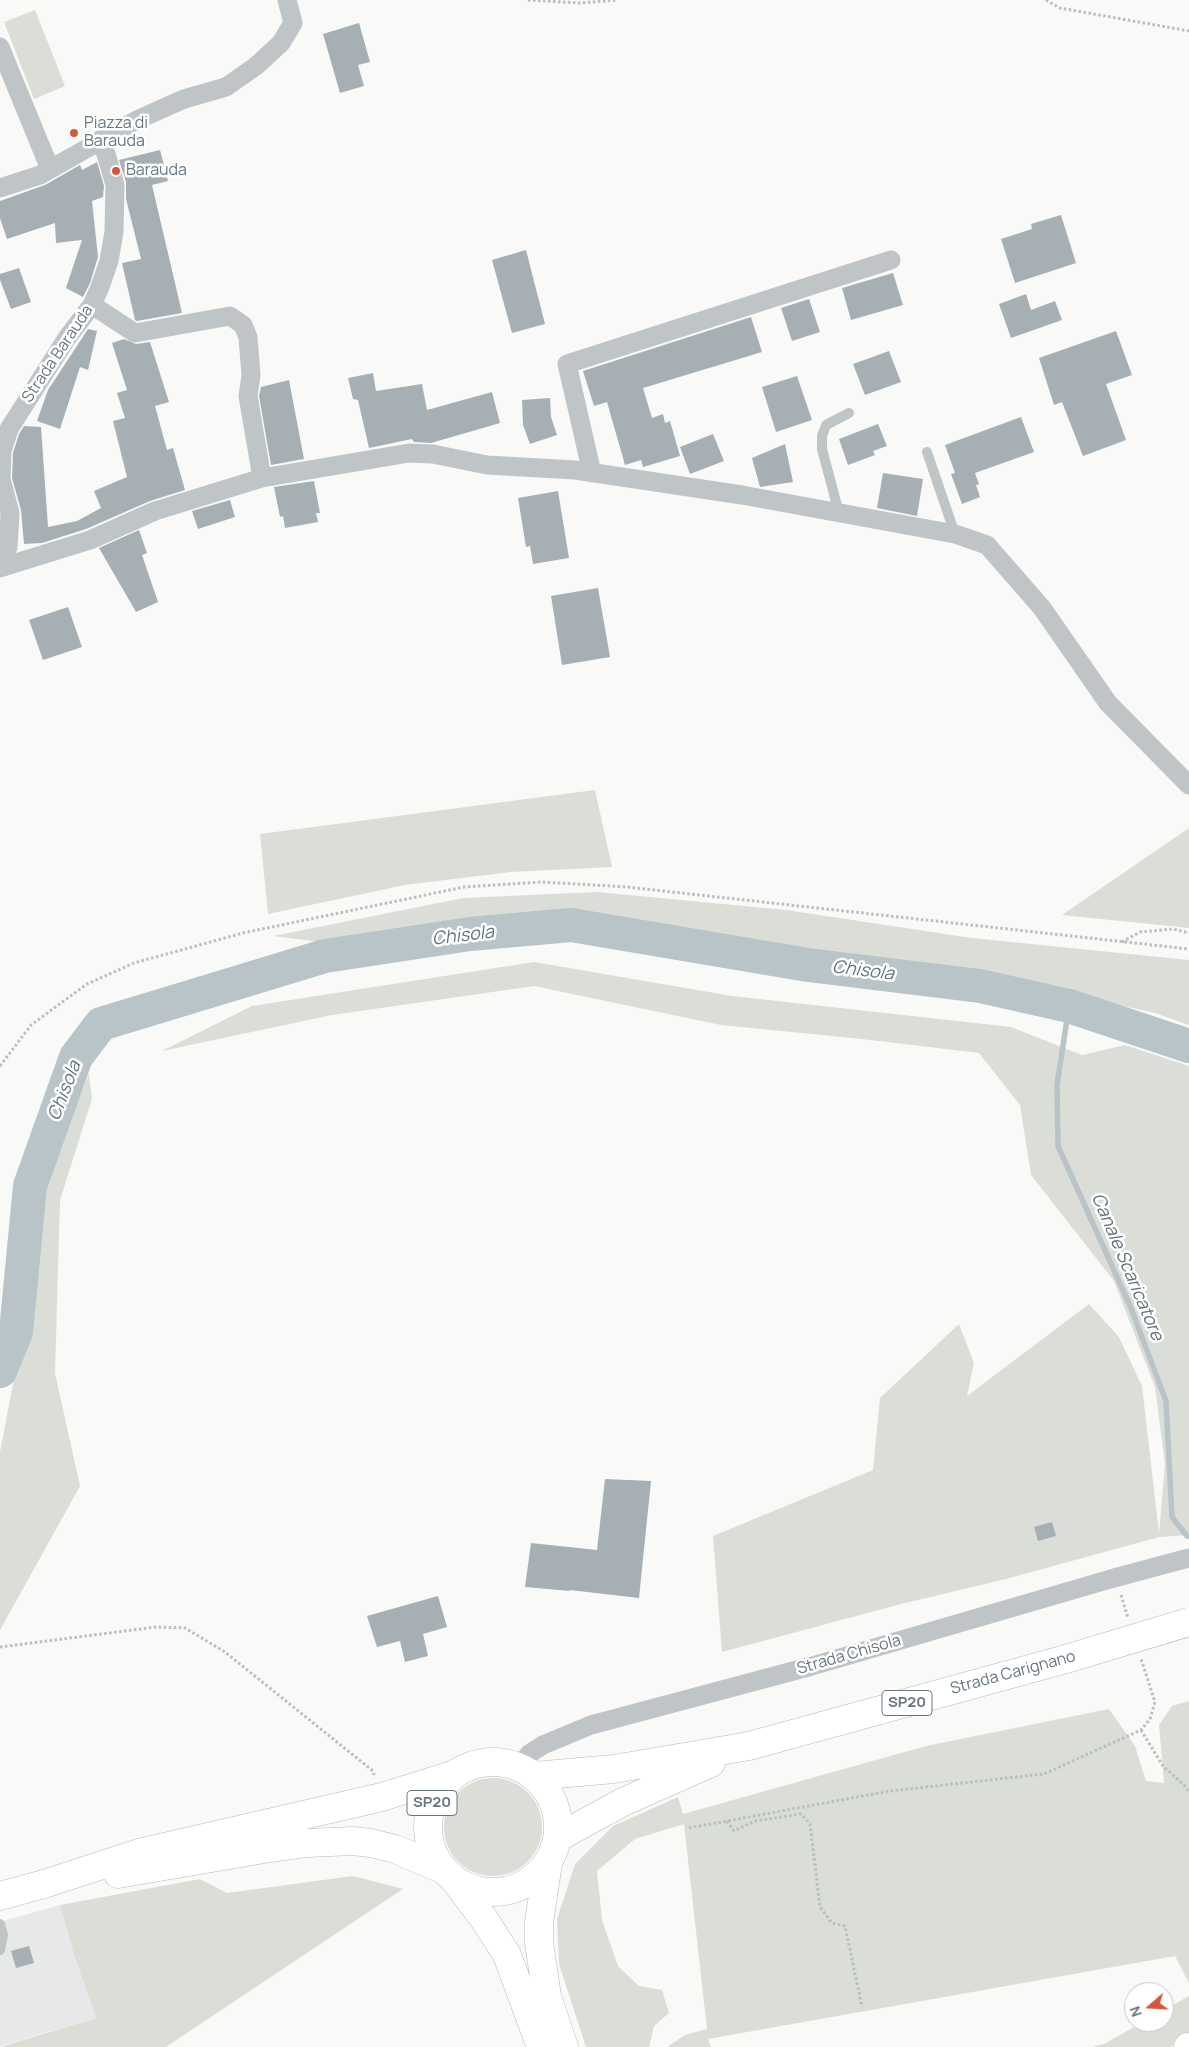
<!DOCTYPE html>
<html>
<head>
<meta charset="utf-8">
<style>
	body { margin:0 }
	#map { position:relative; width:1189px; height:2047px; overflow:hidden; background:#f9f9f8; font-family:Manrope,sans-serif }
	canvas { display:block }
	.north { position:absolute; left:1124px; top:1982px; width:50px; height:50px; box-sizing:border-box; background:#fff; border:1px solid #c2c9cc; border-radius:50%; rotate:251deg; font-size:14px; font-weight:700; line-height:20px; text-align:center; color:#667780 }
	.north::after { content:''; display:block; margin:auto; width:18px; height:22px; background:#d7563b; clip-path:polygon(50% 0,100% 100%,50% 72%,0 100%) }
</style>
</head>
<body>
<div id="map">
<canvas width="1189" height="2047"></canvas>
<div class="north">N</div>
</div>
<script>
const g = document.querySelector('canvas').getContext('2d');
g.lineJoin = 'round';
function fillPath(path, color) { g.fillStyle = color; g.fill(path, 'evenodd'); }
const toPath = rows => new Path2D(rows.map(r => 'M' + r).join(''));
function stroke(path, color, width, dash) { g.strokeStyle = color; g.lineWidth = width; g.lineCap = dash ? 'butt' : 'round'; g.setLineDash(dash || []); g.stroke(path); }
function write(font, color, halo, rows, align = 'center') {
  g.font = font + ' Manrope,sans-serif'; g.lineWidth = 5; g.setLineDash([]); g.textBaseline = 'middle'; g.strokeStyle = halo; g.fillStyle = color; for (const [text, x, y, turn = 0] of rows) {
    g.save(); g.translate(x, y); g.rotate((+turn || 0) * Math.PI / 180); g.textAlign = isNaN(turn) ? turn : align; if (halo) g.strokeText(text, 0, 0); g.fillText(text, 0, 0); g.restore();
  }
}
fillPath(toPath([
	[60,1905,74,1955,96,2018,0,2046,0,1922]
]), '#e7e9e8');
fillPath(toPath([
	[35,10,65,86,34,99,4,22],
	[595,790,612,867,511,872,405,885,268,914,260,834],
	[1189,828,1189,928,1062,915],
	[597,892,786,910,972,938,1189,960,1189,1025,1155,1013,964,971,775,946,593,913,465,918,321,942,273,936,463,898],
	[534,962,732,996,1011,1027,1082,1055,1125,1045,1189,1066,1189,1535,1159,1537,1006,1579,901,1604,722,1652,713,1536,873,1470,880,1398,959,1324,974,1363,967,1396,1089,1304,1119,1337,1142,1386,1159,1533,1165,1464,1155,1387,1114,1281,1031,1175,1020,1105,979,1053,862,1039,721,1025,534,986,332,1015,162,1051,252,1006],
	[89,1074,92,1099,60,1200,55,1373,80,1486,0,1630,0,1452,20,1347,40,1190],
	[1189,1701,1189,1983,1175,1956,708,2039,711,2047,667,2047,685,2035,707,2029,684,1824,635,1839,597,1871,602,1920,618,1966,639,1986,662,1990,669,2013,654,2026,649,2047,586,2047,559,1964,557,1919,575,1864,613,1826,678,1797,683,1814,926,1746,1109,1709,1135,1746,1146,1781,1164,1783,1159,1725,1172,1706],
	'444 1827a49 49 0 1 1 98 0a49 49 0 1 1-98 0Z',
	[353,1876,403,1889,166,2047,0,2047,96,2018,74,1955,60,1905,200,1879,227,1893],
	[1189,1996,1189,2036,1181,2042,1169,2047,1092,2047,1104,2044,1143,2022,1164,2022,1164,2010]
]), '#daded7');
stroke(toPath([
	[1069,1006,1057,1085,1058,1146,1131,1308,1166,1401,1172,1517,1187,1536]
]), '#b8c4c8', 5.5);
stroke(toPath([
	[0,1371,16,1332,30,1186,76,1057,101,1024,325,956,470,934,571,925,808,965,980,986,1069,1006,1189,1046]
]), '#b8c4c8', 34);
fillPath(toPath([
	[359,23,370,62,358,65,364,86,340,93,323,34],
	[160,150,168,181,152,185,182,313,137,321,135,320,122,263,141,259,126,199,126,182,119,160],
	[97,162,104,186,103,197,92,201,98,257,90,283,83,297,66,288,82,240,56,243,55,223,7,239,0,218,0,201,45,185,80,165,82,170],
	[1061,215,1076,263,1015,283,1001,239,1032,229,1031,224],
	[526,250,545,324,512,333,492,260],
	[19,268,31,302,11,309,0,280,0,274],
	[893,273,903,305,851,320,842,288],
	[1026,294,1031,310,1055,301,1062,320,1011,338,999,304],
	[809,299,820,332,792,341,781,308],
	[751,317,762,352,643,388,652,418,663,414,665,423,670,421,680,456,643,467,641,460,625,465,607,402,594,406,583,371],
	[88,329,97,331,88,370,80,367,60,429,37,421,48,390],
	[1116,331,1132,375,1106,384,1126,440,1083,456,1062,402,1054,405,1039,358],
	[124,339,136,344,150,342,169,402,155,406,167,450,173,448,185,490,150,501,86,529,42,543,24,544,21,510,12,478,13,453,19,434,24,426,41,427,48,527,77,521,101,508,94,491,127,477,113,421,125,418,117,393,127,390,112,343],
	[889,351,901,382,865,395,853,364],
	[373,373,376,391,422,384,427,410,492,392,500,423,431,443,414,442,412,439,369,448,358,400,353,399,348,378],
	[797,376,812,420,776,432,762,387],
	[289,380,304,459,271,465,259,396,261,387],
	[550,398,551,417,557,435,530,444,523,425,522,400],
	[1021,417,1034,452,975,473,979,484,976,485,980,497,962,504,951,474,955,473,945,445],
	[878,424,887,446,873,451,875,455,848,465,839,439],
	[713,434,724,461,690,474,680,447],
	[785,444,793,482,760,487,752,458],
	[883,473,923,479,917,516,877,508],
	[314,481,320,513,316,513,318,522,285,528,283,516,280,517,274,487],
	[558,491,569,558,533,564,530,546,526,547,518,498],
	[230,500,235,517,198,529,192,511],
	[139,530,147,553,142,555,158,602,136,612,99,548],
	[598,588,610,657,562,665,551,596],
	[68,607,82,647,43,660,29,620],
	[605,1479,651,1481,639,1598,570,1590,570,1591,525,1587,531,1543,597,1550],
	[1052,1522,1056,1536,1038,1541,1034,1527],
	[438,1596,447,1627,423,1634,428,1656,405,1662,400,1641,377,1647,367,1616],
	[29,1946,34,1963,16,1968,11,1951]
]), '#a6afb4');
const secondary = toPath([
	[118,1874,264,1849,307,1843,353,1841,371,1843,395,1849,442,1869],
	[0,1896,44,1884,139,1853,382,1797,452,1775]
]);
const primary = toPath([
	'428 1827a65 65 0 1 1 130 0a65 65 0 1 1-130 0Z',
	[534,1776,614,1769,749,1746,1066,1659],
	[557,1838,623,1802,711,1763]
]);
const highway = toPath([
	[548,1863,539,1922,539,1943,547,1996,564,2047],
	[456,1882,484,1919,507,1955,541,2047],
	[1188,2047,1189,2047]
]);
stroke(secondary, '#b4babe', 29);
stroke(primary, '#b3b9bc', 29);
stroke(highway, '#b5b9bc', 29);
stroke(toPath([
	[528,0,580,3,617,0],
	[1046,0,1060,8,1189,31],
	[1122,942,1140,932,1173,929,1189,933],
	[0,1066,31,1025,87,984,134,963,243,933,464,887,542,882,627,887,1189,949],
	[1121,1595,1128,1618],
	[0,1647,156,1627,185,1628,225,1652,373,1771,374,1775],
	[1141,1730,1163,1766,1185,1786,1189,1793],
	[727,1821,734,1831,755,1821,801,1814,810,1824,820,1907,832,1923,845,1926,862,2007],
	[689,1828,890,1791,1044,1774,1141,1730,1150,1719,1155,1702,1141,1659]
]), '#babec0', 3, [2.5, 2.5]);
stroke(toPath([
	[927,452,955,534],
	[839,513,822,449,822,436,826,425,849,413],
	[0,1924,3,1935,0,1950]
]), '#bfc4c7', 10);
stroke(toPath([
	[0,47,50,169],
	[0,188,40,175,137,120,184,99,226,87,256,66,281,43,293,23,287,0],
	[92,305,135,333,230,316,243,325,248,337,251,375,248,396,262,478],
	[592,473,567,364,891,260],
	[0,567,8,547,10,513,1,479,2,451,9,429,67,338,92,305,100,287,109,261,114,232,115,185,106,154,100,140],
	[0,568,90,540,155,511,262,478,409,453,433,454,487,465,575,470,742,495,955,534,987,545,1042,608,1108,703,1189,785],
	[519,1767,529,1754,543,1745,591,1725,812,1666,1114,1578,1189,1558]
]), '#bfc4c7', 19);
stroke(secondary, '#fff', 28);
stroke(primary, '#fff', 28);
stroke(highway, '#fff', 28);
const primaryBridge = toPath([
	[1066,1659,1189,1622]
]);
stroke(primaryBridge, '#b3b9bc', 29, []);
stroke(primaryBridge, '#fff', 28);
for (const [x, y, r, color] of [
	[74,133,5,"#d7563b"],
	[116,171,5,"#d7563b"]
]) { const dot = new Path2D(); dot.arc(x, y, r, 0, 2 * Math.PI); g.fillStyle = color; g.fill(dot); stroke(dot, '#fff', 2); }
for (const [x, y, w] of [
	[907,1703,50],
	[432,1803,50]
]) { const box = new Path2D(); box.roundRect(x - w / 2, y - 12.5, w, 25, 4); g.fillStyle = '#fff'; g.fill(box); stroke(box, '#667780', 1); }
write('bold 15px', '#667780', null, [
	["SP20",907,1703],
	["SP20",432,1803]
]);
write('16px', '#667780', '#fff', [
	["Piazza di",84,124],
	["Barauda",84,142],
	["Barauda",126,171]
], 'left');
write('16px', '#667780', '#fff', [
	["Strada Barauda",58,354,-56],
	["Strada Chisola",849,1655,-16],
	["Strada Carignano",1013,1673,-15]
]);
write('italic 18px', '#61757a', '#fff', [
	["Chisola",463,936,-7],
	["Chisola",863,971,7],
	["Chisola",65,1091,-69],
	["Canale Scaricatore",1127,1267,67]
]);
</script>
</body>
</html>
